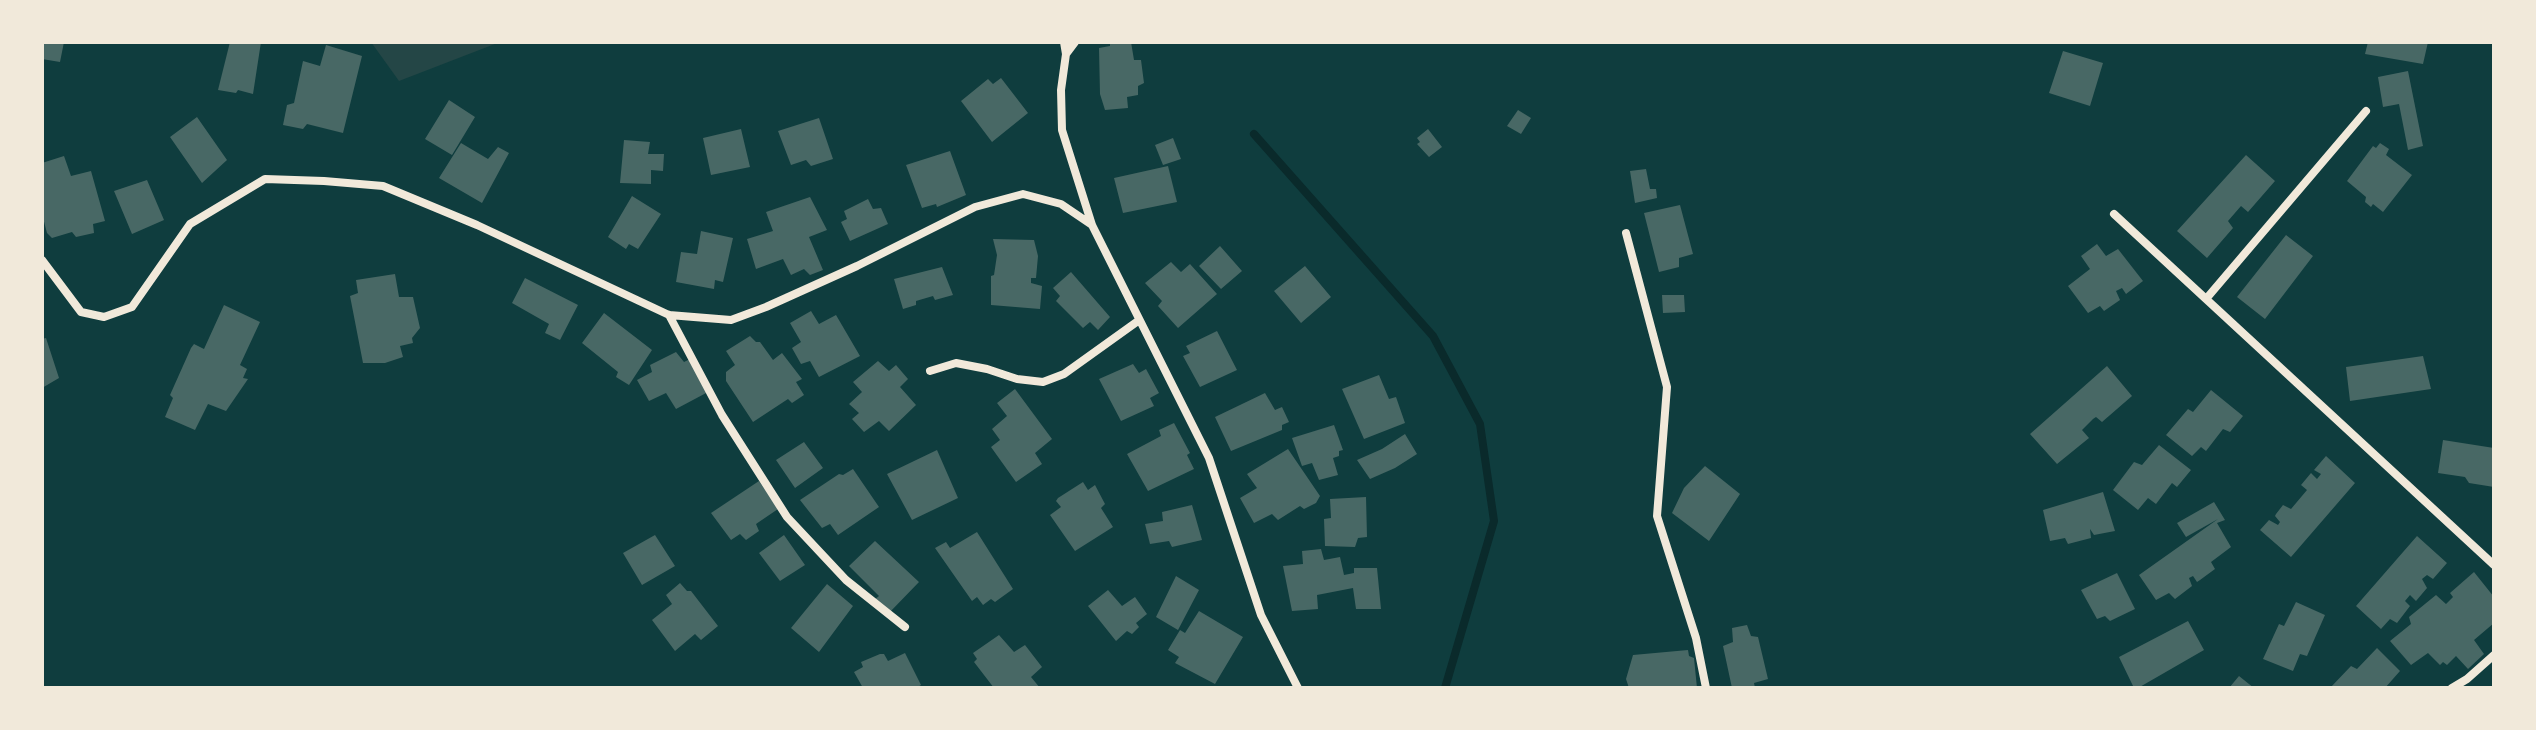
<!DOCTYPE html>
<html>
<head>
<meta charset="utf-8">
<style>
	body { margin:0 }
	#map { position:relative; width:2536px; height:730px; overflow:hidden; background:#0f3d3e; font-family:"Work Sans",sans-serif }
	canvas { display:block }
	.frame { position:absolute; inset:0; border:44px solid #f1e9da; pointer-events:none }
</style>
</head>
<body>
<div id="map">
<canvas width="2536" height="730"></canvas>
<div class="frame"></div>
</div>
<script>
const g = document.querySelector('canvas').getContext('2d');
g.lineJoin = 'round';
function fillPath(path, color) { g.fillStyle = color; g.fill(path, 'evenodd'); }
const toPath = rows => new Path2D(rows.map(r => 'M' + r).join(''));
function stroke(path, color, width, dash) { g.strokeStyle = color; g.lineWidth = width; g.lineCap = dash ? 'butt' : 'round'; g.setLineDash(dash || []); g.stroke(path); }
fillPath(toPath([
	[371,42,500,42,399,81]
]), '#244646');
stroke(toPath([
	[1254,134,1433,336,1480,424,1494,521,1445,688]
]), '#0a2a2b', 8);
fillPath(toPath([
	[42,42,64,42,60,62,42,59],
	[230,42,261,42,253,94,238,90,236,93,218,90],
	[1110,42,1131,42,1134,60,1141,60,1144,83,1138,86,1138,95,1127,97,1128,108,1105,110,1100,94,1099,48,1110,46],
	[2368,42,2428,42,2423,64,2365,54],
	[326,45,362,56,343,133,307,124,303,129,283,125,287,105,294,103,303,61,320,66],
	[2063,51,2103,63,2090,106,2049,93],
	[2408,71,2423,146,2408,150,2399,104,2383,107,2378,77],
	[1001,78,1028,113,992,142,961,101,988,79,993,84],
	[449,100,475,117,452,155,425,139],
	[1518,110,1531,118,1521,134,1507,126],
	[197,117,227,160,202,183,170,137],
	[819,118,833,159,811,166,806,160,791,165,778,131],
	[741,129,750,167,711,175,703,138],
	[1428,129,1442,147,1429,157,1417,144,1420,142,1417,138],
	[1173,138,1181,159,1163,165,1155,145],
	[624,140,650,142,648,154,664,154,663,171,651,170,651,184,620,183],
	[461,143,488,159,498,147,509,153,482,203,439,178],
	[2380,143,2389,149,2386,155,2412,175,2383,212,2373,204,2371,207,2365,202,2366,197,2347,181,2373,146,2376,148],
	[950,151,966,195,937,207,936,204,922,208,906,165],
	[2246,155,2275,181,2248,212,2241,206,2228,221,2233,228,2207,258,2177,231],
	[64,156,71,176,91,171,105,221,93,224,94,233,76,237,72,232,52,238,47,233,42,214,42,163],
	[1168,166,1177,202,1123,213,1114,178],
	[1646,169,1650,189,1656,189,1657,198,1635,203,1630,171],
	[147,180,164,220,132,234,114,191],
	[632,196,661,214,638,249,629,244,626,249,608,237],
	[810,197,827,230,809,237,823,270,810,275,804,269,791,275,783,259,756,269,747,239,773,231,766,212],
	[868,199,873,209,881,208,888,224,850,241,841,222,847,219,844,211],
	[1680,205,1693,254,1679,258,1679,267,1659,272,1644,213],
	[701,231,733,238,723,282,715,280,714,289,676,282,681,252,697,254],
	[2286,235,2313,256,2265,319,2237,297],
	[993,239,1034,240,1038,256,1036,278,1031,278,1031,283,1042,286,1040,309,991,305,991,276,994,275,997,255],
	[2097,244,2106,256,2118,249,2143,281,2126,294,2122,288,2116,291,2120,300,2104,311,2100,306,2088,313,2068,286,2090,269,2081,256],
	[1220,246,1242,271,1221,289,1199,266],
	[1171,262,1181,272,1190,264,1217,294,1178,328,1158,306,1162,301,1145,283],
	[1305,266,1331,297,1301,323,1274,291],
	[942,267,953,295,935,300,933,296,916,301,916,305,903,309,894,279],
	[1071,272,1110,317,1098,330,1090,322,1083,328,1056,301,1060,296,1053,288],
	[395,274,399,297,413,297,420,328,412,338,413,343,400,346,403,357,385,363,363,363,350,296,358,293,356,280],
	[525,278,578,305,560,340,545,333,549,324,512,303],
	[1662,295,1684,295,1685,312,1663,313],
	[224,305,260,322,240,365,247,369,243,378,248,379,226,411,208,404,195,430,165,417,173,398,170,395,191,348,194,344,204,349],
	[811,311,819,324,836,315,860,356,819,377,810,361,801,364,792,348,801,342,790,323],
	[604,313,652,350,629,385,616,377,618,372,582,343],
	[1217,331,1237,370,1200,387,1183,356,1190,353,1186,346],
	[750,336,756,342,760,342,773,360,782,353,802,379,796,382,804,395,792,403,788,399,753,422,726,381,726,372,735,365,726,351],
	[46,338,59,378,42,388,42,339],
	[676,352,684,362,690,359,708,392,676,409,666,393,649,401,637,380,652,372,650,365],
	[2423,356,2431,389,2350,401,2346,367],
	[878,361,889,371,896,365,908,379,900,387,916,405,889,431,879,421,864,432,852,419,859,413,849,404,862,392,853,382],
	[1133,364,1139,373,1146,369,1159,393,1150,398,1154,406,1121,421,1099,379],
	[2107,366,2132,396,2102,422,2096,417,2093,419,2082,430,2089,438,2057,464,2030,434],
	[1379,375,1389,399,1396,397,1405,423,1364,439,1342,389],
	[1015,389,1052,439,1035,453,1042,464,1016,482,991,447,1000,440,992,429,1007,416,997,403],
	[2211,390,2243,416,2230,432,2223,429,2206,451,2201,447,2192,456,2166,435,2188,409,2193,412],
	[1265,393,1275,410,1282,407,1289,422,1282,425,1282,430,1231,451,1215,417],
	[1174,423,1190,453,1187,455,1194,469,1148,491,1127,454,1161,436,1159,430],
	[1334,425,1343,450,1339,451,1339,456,1333,458,1338,475,1319,480,1312,463,1302,466,1292,438],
	[1405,434,1417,454,1395,468,1370,479,1357,460,1382,449],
	[2443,440,2494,448,2494,487,2469,483,2465,477,2438,473],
	[804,442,823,468,795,488,776,460],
	[2159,445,2191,470,2177,487,2172,483,2156,504,2148,498,2138,510,2113,490,2134,462,2142,465],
	[1288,449,1320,496,1316,503,1304,509,1300,506,1278,520,1272,514,1254,523,1240,498,1257,488,1247,474],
	[937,450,958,498,912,520,887,474],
	[2326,456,2355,483,2291,557,2260,530,2269,520,2278,525,2280,522,2275,516,2276,514,2283,505,2291,509,2307,490,2301,485,2311,473,2317,479,2321,474,2314,470],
	[1705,466,1740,494,1709,541,1672,513,1684,488],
	[853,469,879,507,838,535,830,524,822,528,800,500,839,474,843,475],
	[759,481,778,509,756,524,759,531,746,540,740,534,731,540,711,513],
	[1083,482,1088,490,1095,485,1105,504,1101,508,1113,527,1075,551,1050,515,1061,507,1056,501,1058,498],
	[2103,492,2115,531,2094,535,2090,529,2091,538,2068,544,2065,538,2050,541,2043,510],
	[1366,497,1367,537,1358,538,1355,547,1325,546,1324,519,1331,518,1330,499],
	[2214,502,2225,520,2217,523,2231,547,2211,562,2215,569,2200,580,2197,582,2193,576,2189,578,2192,586,2175,599,2169,593,2156,600,2139,575,2218,519,2186,537,2177,523],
	[1192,505,1202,540,1172,547,1169,541,1150,544,1145,524,1163,521,1162,512],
	[977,532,1013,589,995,602,991,599,983,605,977,597,972,601,935,548,946,542,950,548],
	[655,535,675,566,642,585,623,553],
	[784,535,805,565,780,581,759,553],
	[2417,536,2447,563,2433,579,2427,575,2422,579,2427,588,2416,601,2410,595,2405,601,2410,606,2397,623,2390,619,2381,629,2356,606],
	[875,541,919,582,889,613,874,600,879,596,849,566],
	[1321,549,1324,560,1340,557,1344,575,1354,573,1354,568,1377,568,1381,609,1356,609,1353,588,1317,595,1318,609,1292,611,1283,566,1303,564,1302,551],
	[2474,572,2494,597,2494,623,2474,640,2484,654,2468,669,2456,656,2447,665,2443,662,2440,665,2428,653,2411,665,2390,641,2411,624,2409,617,2436,595,2446,604,2453,597,2450,593],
	[2117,573,2135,609,2110,621,2105,616,2097,619,2081,590],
	[1176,576,1199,590,1178,630,1156,617],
	[680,583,687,591,691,591,718,626,701,640,695,634,675,651,652,620,672,604,666,595],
	[827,584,853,606,819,652,791,628],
	[1108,590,1122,606,1135,597,1147,614,1136,623,1139,627,1132,634,1127,631,1116,641,1088,606],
	[2296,602,2325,615,2307,656,2300,654,2293,671,2263,659,2279,624,2284,626],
	[1199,611,1243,637,1215,684,1175,663,1179,657,1168,650,1180,630,1185,633],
	[2188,621,2204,650,2138,688,2134,688,2119,657],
	[1747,625,1751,636,1758,637,1768,679,1754,683,1755,688,1732,688,1723,646,1733,642,1732,628],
	[999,635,1014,652,1025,645,1042,667,1031,677,1040,688,994,688,974,662,977,659,973,653],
	[2377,648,2400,671,2385,688,2330,688,2351,666,2357,669],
	[1688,650,1689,656,1694,658,1697,688,1629,688,1626,679,1633,655],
	[905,653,921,685,916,688,863,688,854,672,863,667,861,662,880,654,884,654,888,661],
	[2239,676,2254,688,2229,688]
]), '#486865');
stroke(toPath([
	[1064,42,1066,54],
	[1075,42,1066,54,1061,90,1062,130,1092,225,1209,458,1261,615,1298,688],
	[2114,214,2494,565],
	[1626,233,1667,387,1657,516,1696,638,1706,688],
	[42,260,81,312,104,317,132,307,190,224,265,179,324,181,383,186,477,225,669,315,731,320,766,307,857,266,975,207,1023,194,1061,204,1092,225],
	[2206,299,2366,111],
	[669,315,722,415,787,517,846,580,905,627],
	[930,371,956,363,987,369,1017,379,1043,382,1064,374,1138,321],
	[2452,688,2467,679,2494,655]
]), '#f1e9da', 8);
</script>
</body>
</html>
